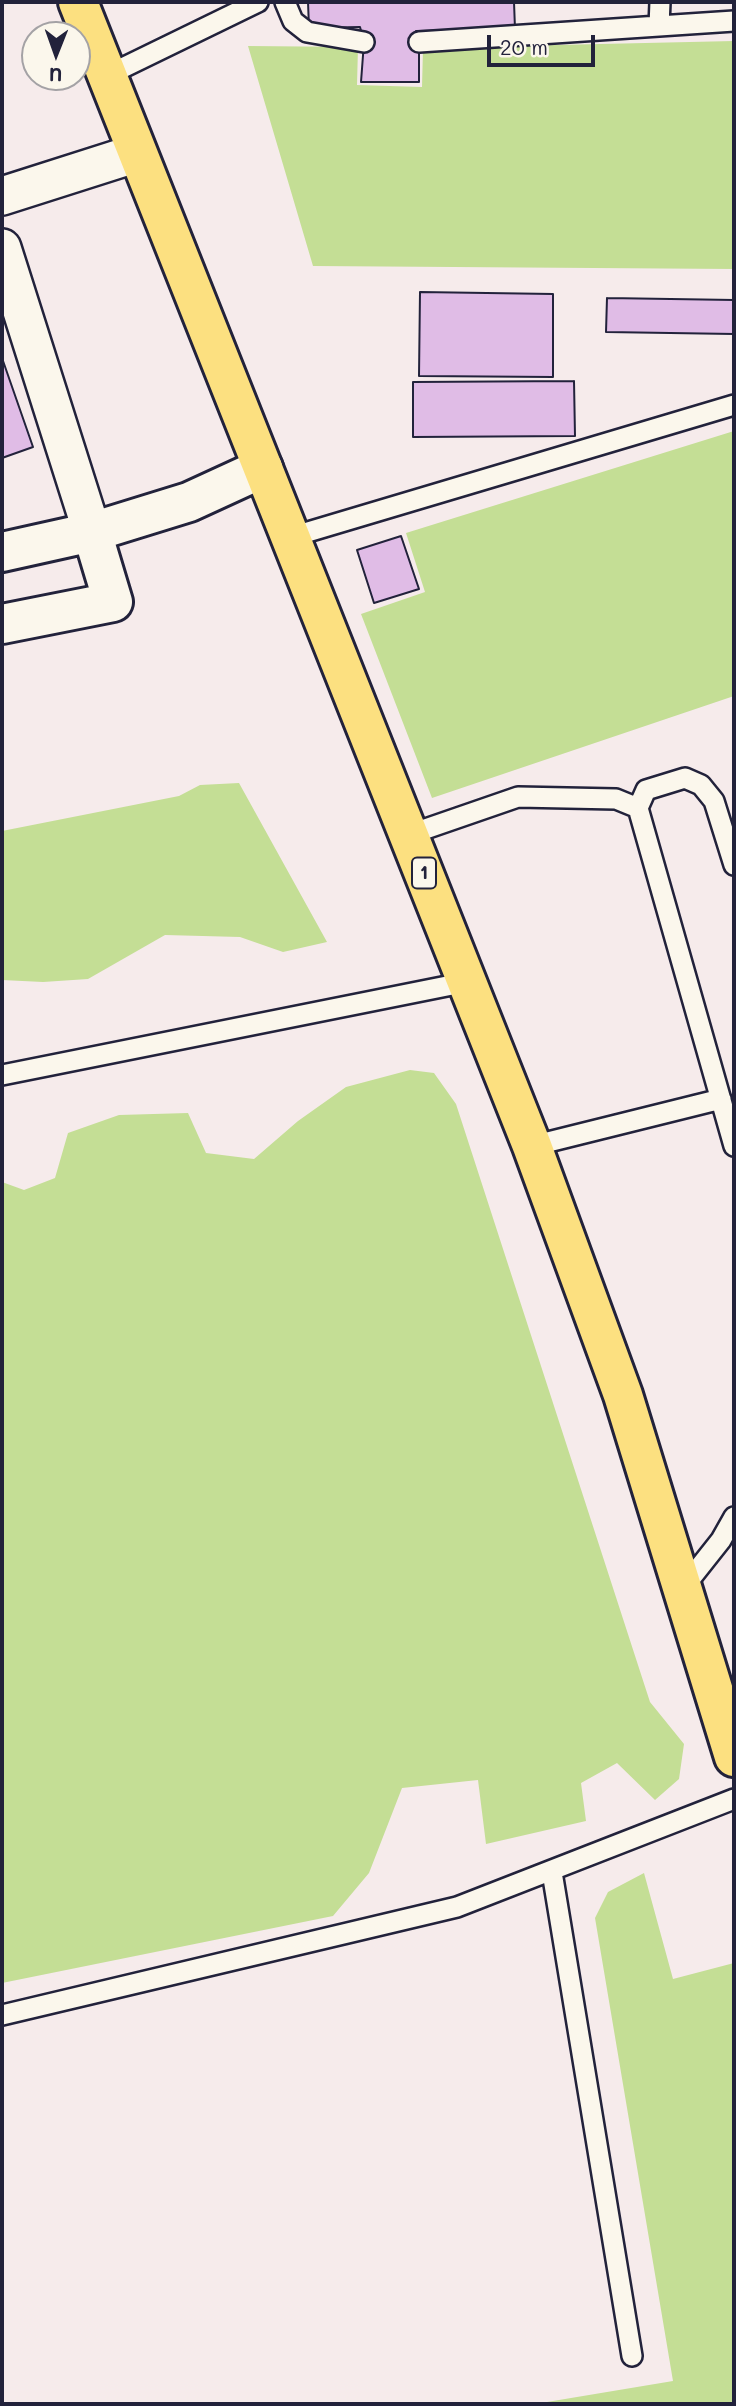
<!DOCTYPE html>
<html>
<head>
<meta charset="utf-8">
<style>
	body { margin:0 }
	#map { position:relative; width:736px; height:2406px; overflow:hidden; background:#f6ebeb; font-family:Mali,sans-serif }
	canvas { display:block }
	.frame { position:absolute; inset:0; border:4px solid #22223b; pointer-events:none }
	.north { position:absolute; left:21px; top:21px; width:70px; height:70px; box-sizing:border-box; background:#fbf7ec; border:2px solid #a4a2a5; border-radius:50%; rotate:181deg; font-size:19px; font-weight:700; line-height:28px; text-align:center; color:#22223b }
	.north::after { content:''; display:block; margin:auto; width:24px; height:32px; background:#22223b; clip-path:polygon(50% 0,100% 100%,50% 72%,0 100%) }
	.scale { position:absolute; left:487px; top:35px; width:108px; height:32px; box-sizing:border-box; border:4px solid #22223b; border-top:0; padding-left:9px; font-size:21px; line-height:24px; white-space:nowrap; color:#22223b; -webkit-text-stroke:5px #fbf7ec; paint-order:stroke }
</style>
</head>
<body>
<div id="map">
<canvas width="736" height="2406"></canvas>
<div class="frame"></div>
<div class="north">U</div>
<div class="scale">20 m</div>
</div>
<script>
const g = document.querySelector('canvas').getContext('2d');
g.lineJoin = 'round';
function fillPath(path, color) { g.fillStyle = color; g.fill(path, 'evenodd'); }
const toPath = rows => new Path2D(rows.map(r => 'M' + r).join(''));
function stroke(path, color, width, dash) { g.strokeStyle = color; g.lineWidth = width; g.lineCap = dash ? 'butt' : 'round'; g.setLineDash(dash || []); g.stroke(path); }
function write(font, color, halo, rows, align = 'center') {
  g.font = font + ' Mali,sans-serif'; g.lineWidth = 5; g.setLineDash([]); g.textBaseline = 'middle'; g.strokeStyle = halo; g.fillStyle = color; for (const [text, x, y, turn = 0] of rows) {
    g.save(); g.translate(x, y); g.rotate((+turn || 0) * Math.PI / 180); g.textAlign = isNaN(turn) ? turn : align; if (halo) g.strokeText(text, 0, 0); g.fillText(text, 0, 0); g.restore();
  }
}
fillPath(toPath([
	[734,41,734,269,313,266,248,46,358,47,357,85,422,87,423,48],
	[734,431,734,696,432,798,361,614,425,592,406,533],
	[239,783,327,942,283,952,240,937,165,935,88,979,43,982,2,980,2,831,179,796,200,785],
	[410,1070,434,1073,456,1104,650,1702,684,1744,679,1779,655,1800,617,1763,581,1783,586,1821,486,1844,478,1780,402,1788,369,1873,333,1916,2,1983,2,1182,24,1190,55,1178,68,1133,119,1115,188,1113,206,1153,254,1159,298,1121,346,1087],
	[644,1873,673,1979,734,1963,734,2404,535,2404,673,2381,595,1918,608,1892]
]), '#c4de95');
const building = toPath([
	[308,2,514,2,515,29,416,31,419,42,419,82,361,82,364,42,360,27,309,28,308,2],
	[420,292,553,294,553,377,419,376,420,292],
	[607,298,734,300,734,334,606,332,607,298],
	[2,358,33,447,2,458,2,358],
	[574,381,575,436,413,437,413,382,574,381],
	[401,536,419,589,374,603,357,550,401,536]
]);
fillPath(building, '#e0bce6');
stroke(building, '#22223b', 2);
const lane = toPath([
	[285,2,293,21,307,32,364,42],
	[659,26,660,2],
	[419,42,734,21],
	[106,76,258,2],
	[291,537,734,405],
	[408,835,518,797,616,799,638,808],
	[734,865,714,801,701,785,685,778,646,790,638,808,734,1146],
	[2,1075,467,982],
	[532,1146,721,1099],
	[683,1588,721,1540,734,1517],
	[552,1872,632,2356],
	[2,2015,457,1907,734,1799]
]);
const street = toPath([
	[2,196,137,153],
	[2,248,92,532]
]);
const secondary = toPath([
	[2,552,92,532,189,502,263,468],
	[2,624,113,602,92,532]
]);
const primary = toPath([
	[78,2,532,1146,623,1395,734,1757]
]);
stroke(lane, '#22223b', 24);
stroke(street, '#22223b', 42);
stroke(secondary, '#22223b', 44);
stroke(primary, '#22223b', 44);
stroke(lane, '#fbf7ec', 19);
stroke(street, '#fbf7ec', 37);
stroke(secondary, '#fbf7ec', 38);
stroke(primary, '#fce080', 38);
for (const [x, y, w] of [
	[424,873,24]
]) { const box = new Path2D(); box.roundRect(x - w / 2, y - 15.5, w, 31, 5); g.fillStyle = '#fbf7ec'; g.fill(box); stroke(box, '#22223b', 2); }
write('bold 19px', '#22223b', null, [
	["1",424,873]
]);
</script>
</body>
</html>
